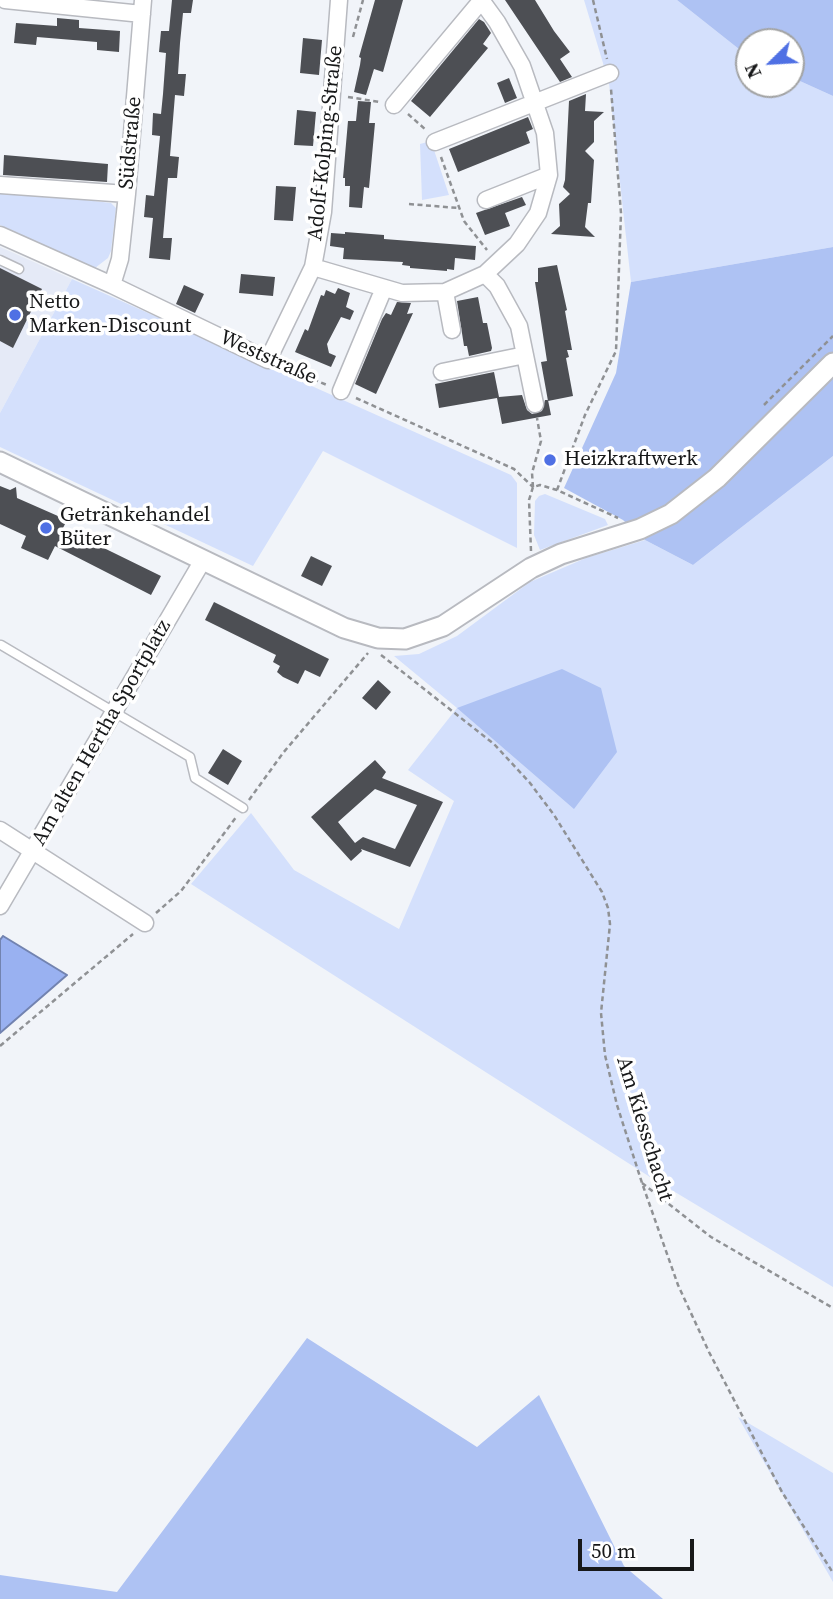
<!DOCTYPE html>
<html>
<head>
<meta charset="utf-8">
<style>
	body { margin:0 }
	#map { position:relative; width:833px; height:1599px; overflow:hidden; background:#f1f4f9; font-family:"Source Serif 4",serif }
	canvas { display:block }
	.north { position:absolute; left:735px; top:28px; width:70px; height:70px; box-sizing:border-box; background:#fff; border:2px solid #a2a3a3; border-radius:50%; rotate:246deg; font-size:19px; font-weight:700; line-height:28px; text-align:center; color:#171819 }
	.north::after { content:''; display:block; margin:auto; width:24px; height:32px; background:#4f70e4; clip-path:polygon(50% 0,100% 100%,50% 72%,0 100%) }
	.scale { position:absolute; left:578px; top:1539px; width:116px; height:32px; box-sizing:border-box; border:4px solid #171819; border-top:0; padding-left:9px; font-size:21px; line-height:24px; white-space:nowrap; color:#171819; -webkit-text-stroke:5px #fff; paint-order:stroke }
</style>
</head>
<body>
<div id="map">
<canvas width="833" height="1599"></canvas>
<div class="north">N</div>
<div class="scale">50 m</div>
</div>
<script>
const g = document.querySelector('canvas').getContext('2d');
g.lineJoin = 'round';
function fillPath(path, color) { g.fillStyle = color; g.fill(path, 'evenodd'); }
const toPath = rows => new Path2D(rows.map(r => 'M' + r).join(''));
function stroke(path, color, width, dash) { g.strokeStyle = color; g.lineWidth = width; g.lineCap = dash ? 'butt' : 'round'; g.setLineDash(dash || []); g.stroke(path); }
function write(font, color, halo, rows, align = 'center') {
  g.font = font + ' "Source Serif 4",serif'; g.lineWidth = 7; g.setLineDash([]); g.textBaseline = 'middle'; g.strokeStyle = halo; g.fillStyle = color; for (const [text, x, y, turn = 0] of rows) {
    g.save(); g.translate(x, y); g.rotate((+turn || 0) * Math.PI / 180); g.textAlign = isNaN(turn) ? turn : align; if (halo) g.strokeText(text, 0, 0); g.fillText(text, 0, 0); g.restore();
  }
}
fillPath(toPath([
	[0,247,72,279,0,413]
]), '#e5eaf7');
fillPath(toPath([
	[584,0,677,0,749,57,749,84,791,84,791,77,833,96,833,247,631,282,609,83],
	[431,141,449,195,422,200,420,144],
	[0,190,111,203,116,208,111,251,108,258,95,268,0,225],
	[72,279,511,475,517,483,517,548,323,451,253,566,0,447,0,413],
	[833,456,833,1287,650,1177,191,884,251,813,294,870,399,929,454,801,408,770,457,708,394,656,419,654,457,636,530,582,586,558,645,540,693,565],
	[545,494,605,519,608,525,540,550,534,535,535,501,539,496],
	[738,1417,833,1473,833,1582]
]), '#d4e0fc');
fillPath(toPath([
	[677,0,833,0,833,96,791,77,791,42,749,42,749,57],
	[833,247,833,456,693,565,645,540,623,520,564,488,616,373,631,282],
	[562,669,601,688,617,752,574,809,457,708],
	[307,1338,477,1447,539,1395,624,1566,663,1599,0,1599,0,1575,117,1592]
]), '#aec2f3');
const water = toPath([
	[3,936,67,975,0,1033,0,940,3,936]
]);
fillPath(water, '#99b1f1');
stroke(water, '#7283b0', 2);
fillPath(toPath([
	[172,0,193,0,191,13,183,13,180,43,178,74,186,74,184,96,175,95,170,156,179,157,177,178,168,178,163,238,172,238,170,260,149,258,153,218,144,217,146,195,154,196,156,177,160,136,152,135,153,113,161,114,163,94,166,53,159,52,161,31,169,31],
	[375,0,403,0,383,72,374,69,366,95,354,92,360,65,361,58,359,57],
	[505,0,535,0,554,31,570,52,560,59,572,77,560,82],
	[57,18,79,20,79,28,120,31,119,52,97,50,97,42,37,37,36,45,14,43,16,23,57,26],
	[479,19,484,22,491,33,483,44,488,48,430,117,411,101],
	[303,38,322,40,319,75,300,73],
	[509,78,517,98,505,103,497,83],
	[586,94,585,111,604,112,594,121,594,142,585,151,594,160,591,203,588,203,585,227,595,237,551,234,560,226,559,204,570,194,563,187,565,180,569,101],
	[358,101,371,102,369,123,375,123,369,188,364,187,362,208,349,207,350,186,345,186,345,178,343,178,348,121,356,121],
	[297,110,316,112,313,146,294,145],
	[528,117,533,129,526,132,530,143,458,172,449,149],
	[4,155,108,164,107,182,3,175],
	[276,186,296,187,293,221,274,220],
	[522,197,526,205,505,213,510,226,485,235,476,213],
	[345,232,384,235,384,239,476,246,475,260,455,258,454,270,447,269,447,271,410,268,410,266,402,265,403,262,343,259,344,248,330,246,331,233,345,234],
	[557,265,567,310,565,311,572,350,567,350,569,357,566,358,573,396,548,401,541,362,547,361,535,282,538,282,538,268],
	[0,268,42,289,13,348,0,341],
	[241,274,275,277,273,296,239,293],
	[184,285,204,294,195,313,176,304],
	[338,288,350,293,346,307,354,311,350,320,341,317,327,344,329,353,336,356,331,367,295,352,305,329,308,331,321,295,324,296,326,290,335,294],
	[478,297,483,323,487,323,492,348,491,351,469,356,467,346,464,346,457,301],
	[397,302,411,303,407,314,413,313,376,394,355,384,382,319,386,313,391,315],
	[494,372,499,397,522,395,527,410,532,414,542,411,545,400,548,400,551,415,502,424,497,398,439,408,435,384],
	[0,486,10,490,16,487,17,498,67,520,63,528,161,576,151,595,55,546,48,560,21,548,26,536,0,524],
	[311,556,332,566,322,586,301,576],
	[214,602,329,659,320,677,305,670,298,684,283,677,277,672,280,666,273,662,276,655,205,620],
	[378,680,391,692,376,710,362,698],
	[223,749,242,761,228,785,208,773],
	[375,760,386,772,382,778,443,802,410,867,361,849,362,851,351,861,311,817],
	[375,789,417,805,395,849,363,837,355,843,338,822]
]), '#4d4f54');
const service = toPath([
	[0,260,19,269],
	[1,645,190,757,195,778,243,808]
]);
const minor = toPath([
	[5,0,142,14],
	[394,105,481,1],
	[435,142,610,73],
	[0,185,127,194],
	[486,200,549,175],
	[0,235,112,285,268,360,313,267,323,212,339,0],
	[313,267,402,293,445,292,485,274,517,244,538,213,549,175,545,133,522,66,497,22,481,0],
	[485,274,497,286,519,326,535,404],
	[112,285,120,259,127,194,143,0],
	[445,292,452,330],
	[442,372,525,355],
	[341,391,384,288],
	[0,830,145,923],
	[0,906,203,560]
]);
const tertiary = toPath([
	[0,462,344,628,378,638,405,639,443,626,531,568,561,554,640,529,671,514,717,478,833,363]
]);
stroke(service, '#b8bac0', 11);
stroke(minor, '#b8bac0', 19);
stroke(tertiary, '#b8bac0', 23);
stroke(toPath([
	[593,0,607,59],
	[353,37,363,0],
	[348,97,380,102],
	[408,114,426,130],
	[441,157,464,221,487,250],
	[409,204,458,208],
	[282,366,327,385],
	[356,398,514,469,533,487],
	[764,405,833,336],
	[533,487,532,473,541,441,537,418],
	[557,490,585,415,616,351,621,213,611,89],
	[531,551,529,500,533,487,540,485,557,490,618,518],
	[381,655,494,744,530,783,554,815,602,892,608,908,610,924,601,1013,605,1055,617,1105,642,1183,678,1285,709,1352,782,1492,833,1573],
	[249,800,283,753,368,653],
	[156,913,181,891,237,816],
	[0,1046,133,934],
	[642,1183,711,1237,833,1308]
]), '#8f9194', 2.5, [5, 3.5]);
stroke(service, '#fff', 8);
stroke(minor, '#fff', 16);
stroke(tertiary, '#fff', 19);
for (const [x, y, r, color] of [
	[15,315,7,"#4f70e4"],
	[550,460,7,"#4f70e4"],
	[46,528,7,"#4f70e4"]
]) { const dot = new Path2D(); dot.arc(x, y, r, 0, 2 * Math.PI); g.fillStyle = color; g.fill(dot); stroke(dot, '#fff', 2.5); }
write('21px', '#171819', '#fff', [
	["Südstraße",131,143,-85],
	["Adolf-Kolping-Straße",326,143,-84],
	["Weststraße",268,358,24],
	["Am alten Hertha Sportplatz",102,733,-60],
	["Am Kiesschacht",644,1129,73]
]);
write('21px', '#171819', '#fff', [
	["Netto",29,303],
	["Marken-Discount",29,327],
	["Heizkraftwerk",564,460],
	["Getränkehandel",60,516],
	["Büter",60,540]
], 'left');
</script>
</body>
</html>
